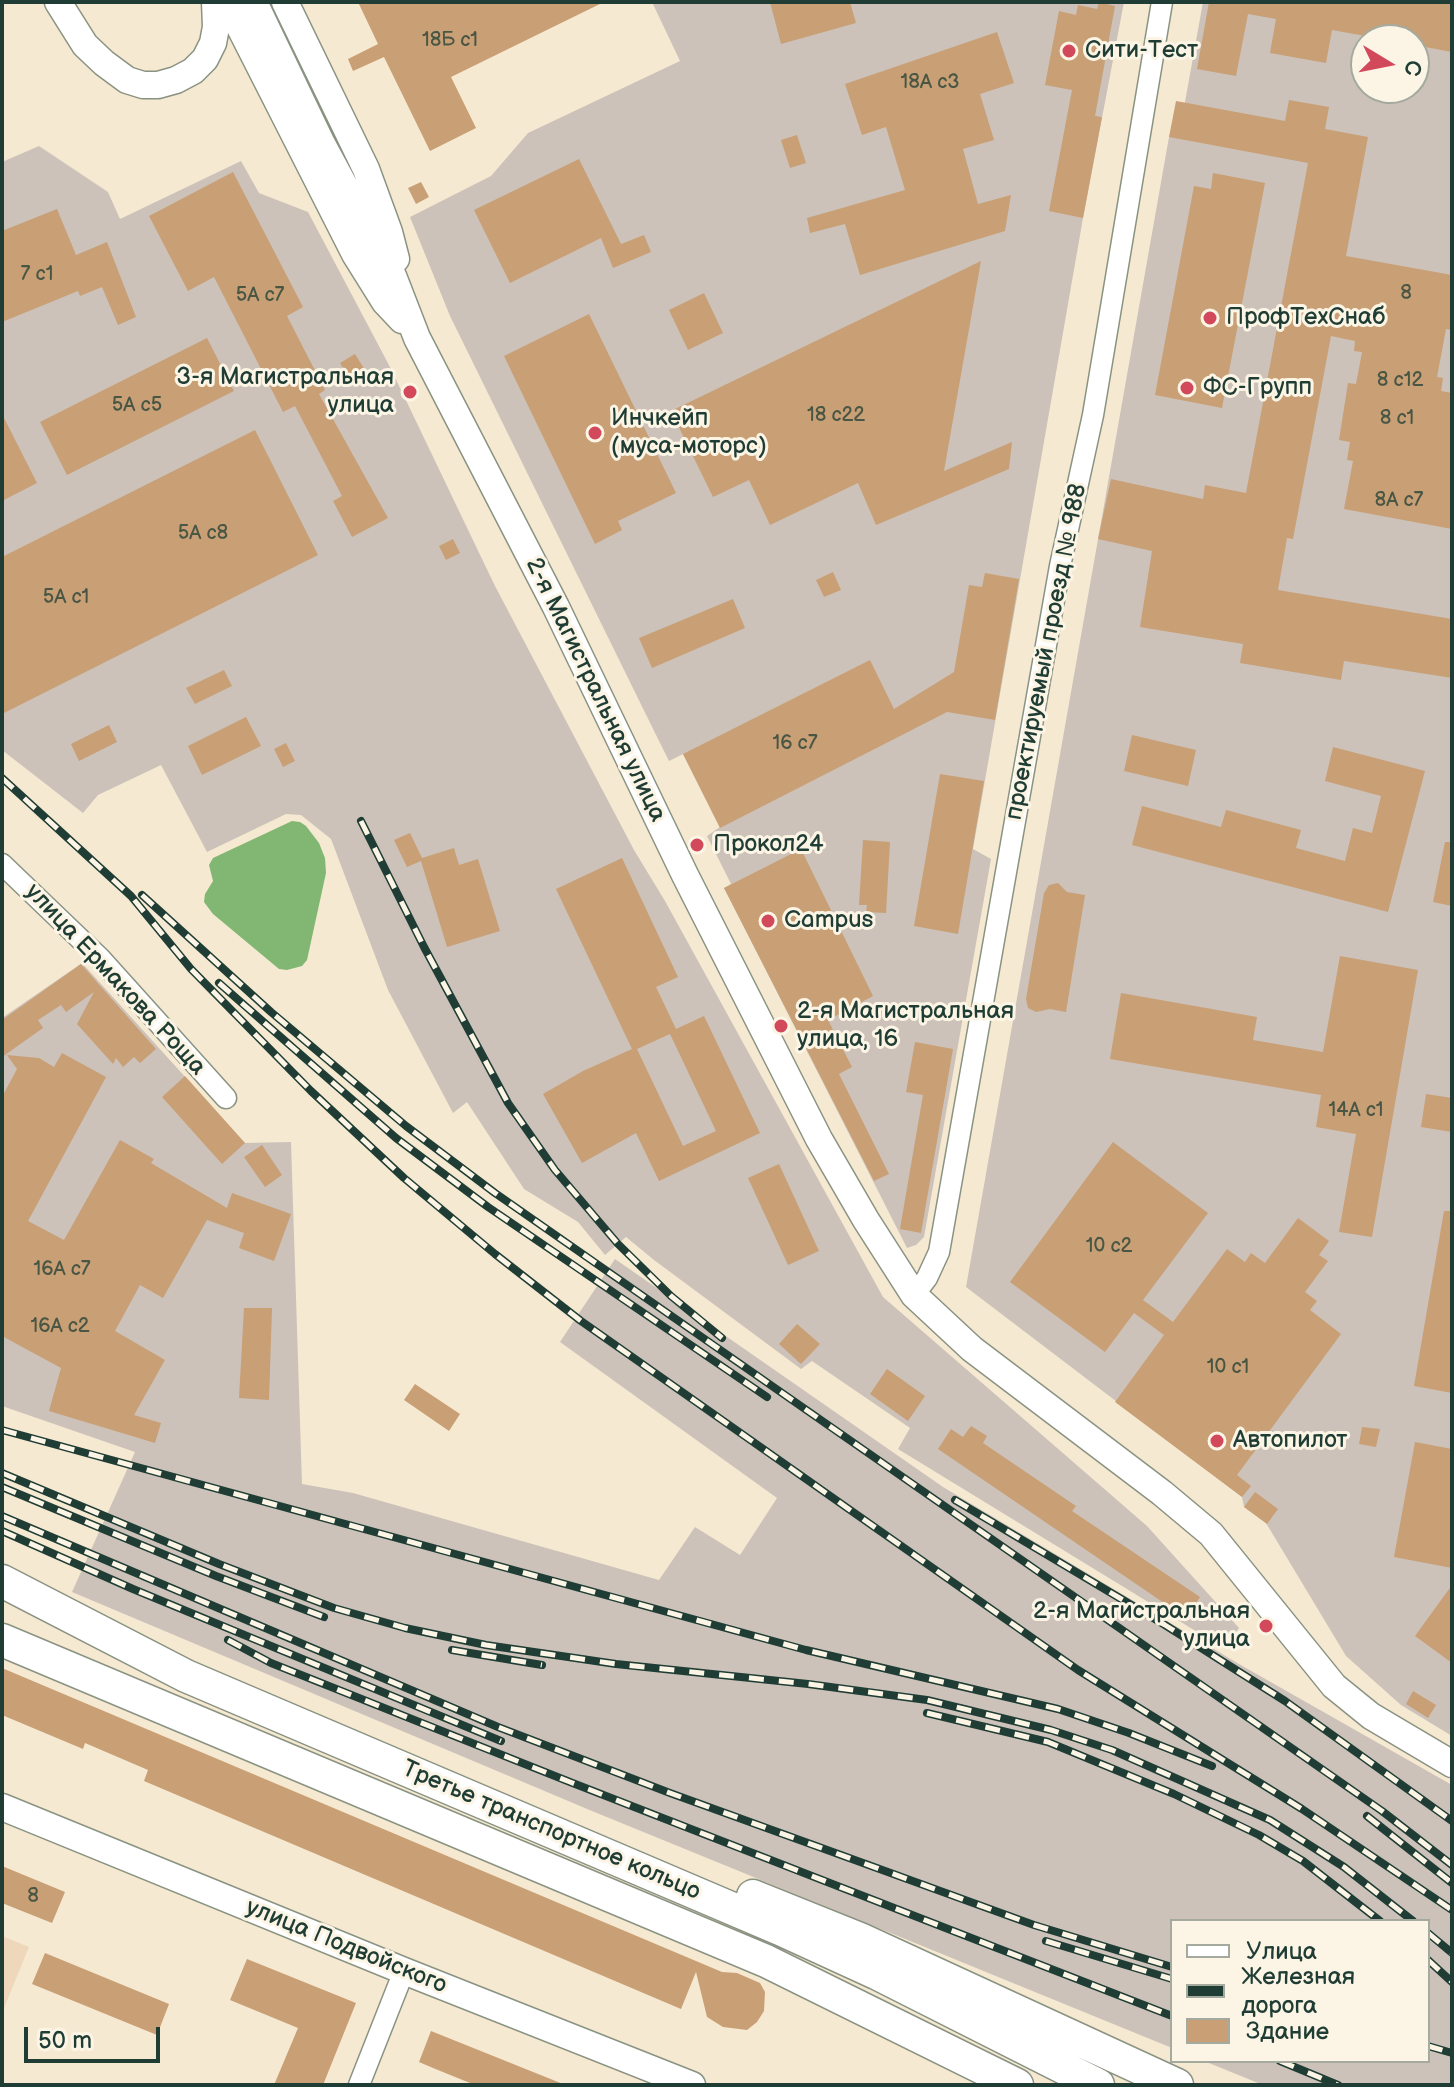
<!DOCTYPE html>
<html>
<head>
<meta charset="utf-8">
<style>
	body { margin:0 }
	#map { position:relative; width:1454px; height:2087px; overflow:hidden; background:#f6e9d1; font-family:"Balsamiq Sans",sans-serif }
	canvas { display:block }
	.frame { position:absolute; inset:0; border:4px solid #1f3d34; pointer-events:none }
	.legend { position:absolute; left:1170px; top:1919px; width:260px; height:144px; box-sizing:border-box; background:#fcf5e5; border:2px solid #a4ab9e; margin:0; padding:10px 14px; list-style:none; font-size:24px; color:#1f3d34 }
	.legend li { display:flex; align-items:center; gap:16px; height:40px }
	.legend b { width:40px; border:2px solid #a4ab9e }
	.north { position:absolute; left:1350px; top:24px; width:80px; height:80px; box-sizing:border-box; background:#fcf5e5; border:2px solid #a4ab9e; border-radius:50%; rotate:100deg; font-size:22px; font-weight:700; line-height:32px; text-align:center; color:#1f3d34 }
	.north::after { content:''; display:block; margin:auto; width:28px; height:36px; background:#d1495b; clip-path:polygon(50% 0,100% 100%,50% 72%,0 100%) }
	.scale { position:absolute; left:24px; top:2027px; width:136px; height:36px; box-sizing:border-box; border:4px solid #1f3d34; border-top:0; padding-left:10px; font-size:24px; line-height:28px; white-space:nowrap; color:#1f3d34; -webkit-text-stroke:6px #fcf5e5; paint-order:stroke }
</style>
</head>
<body>
<div id="map">
<canvas width="1454" height="2087"></canvas>
<div class="frame"></div>
<ul class="legend">
<li><b style="height:10px;background:#fff"></b>Улица</li>
<li><b style="height:10px;background:#1f3d34"></b>Железная дорога</li>
<li><b style="height:22px;background:#c99f75"></b>Здание</li>
</ul>
<div class="north">С</div>
<div class="scale">50 m</div>
</div>
<script>
const g = document.querySelector('canvas').getContext('2d');
g.lineJoin = 'round';
function fillPath(path, color) { g.fillStyle = color; g.fill(path, 'evenodd'); }
const toPath = rows => new Path2D(rows.map(r => 'M' + r).join(''));
function stroke(path, color, width, dash) { g.strokeStyle = color; g.lineWidth = width; g.lineCap = dash ? 'butt' : 'round'; g.setLineDash(dash || []); g.stroke(path); }
function write(font, color, halo, rows, align = 'center') {
  g.font = font + ' "Balsamiq Sans",sans-serif'; g.lineWidth = 6; g.setLineDash([]); g.textBaseline = 'middle'; g.strokeStyle = halo; g.fillStyle = color; for (const [text, x, y, turn = 0] of rows) {
    g.save(); g.translate(x, y); g.rotate((+turn || 0) * Math.PI / 180); g.textAlign = isNaN(turn) ? turn : align; if (halo) g.strokeText(text, 0, 0); g.fillText(text, 0, 0); g.restore();
  }
}
fillPath(toPath([
	[2,1936,29,1947,2,2013]
]), '#eed7bb');
fillPath(toPath([
	[652,2,1124,2,1083,218,973,849,991,859,924,1237,916,1245,907,1248,724,888,731,884,707,836,720,827,683,754,669,761,659,741,450,316,410,217,491,176,528,133,680,61],
	[1203,2,1452,2,1452,1736,1401,1705,1346,1656,1266,1523,1244,1507,1242,1497,966,1287,1169,137,1185,102],
	[1366,40,1414,40,1414,88,1366,88],
	[39,146,108,192,120,219,241,161,259,193,308,212,390,367,495,586,634,850,665,901,883,1297,1147,1526,1239,1628,1225,1649,898,1449,910,1428,812,1361,801,1369,654,1260,626,1237,605,1255,578,1222,524,1189,467,1102,453,1113,388,990,331,839,301,815,286,814,207,852,161,765,98,795,83,813,2,750,2,162],
	[82,963,245,1143,291,1142,302,1484,353,1493,659,1580,695,1527,740,1555,777,1498,560,1342,615,1259,943,1487,1239,1664,1452,1785,1452,2085,1263,2085,1204,2061,1428,2061,1428,1921,1172,1921,1172,2048,592,1811,72,1592,135,1452,2,1406,2,1018]
]), '#ccc2b9');
fillPath(toPath([
	[292,821,300,822,306,826,319,843,325,858,326,873,307,960,302,966,287,970,279,969,213,914,204,902,205,894,213,881,209,865,213,858]
]), '#81b773');
fillPath(toPath([
	[358,2,604,2,451,77,476,128,430,151,384,57,353,71,348,59,378,44],
	[770,2,850,2,856,23,781,44],
	[1099,2,1115,6,1095,116,1102,117,1083,218,1049,211,1072,90,1045,85,1059,11,1076,15,1078,5,1097,9],
	[1209,2,1452,2,1452,52,1414,45,1414,40,1388,40,1332,30,1326,63,1270,53,1276,19,1248,14,1236,76,1197,69],
	[997,32,1014,83,980,94,994,140,963,149,978,204,1011,195,1005,231,860,275,845,224,810,233,807,218,905,190,886,127,862,135,845,84],
	[1289,100,1329,107,1325,129,1368,137,1346,256,1452,275,1452,330,1446,329,1437,377,1443,378,1441,391,1452,393,1452,529,1344,509,1353,461,1347,460,1350,442,1339,440,1348,383,1356,384,1362,352,1354,351,1355,341,1331,336,1293,539,1287,538,1278,590,1452,619,1452,678,1344,661,1341,680,1240,663,1243,644,1140,627,1152,551,1098,539,1111,479,1203,499,1205,485,1246,493,1308,163,1169,137,1176,101,1285,121],
	[797,135,806,163,790,168,781,140],
	[579,159,621,244,644,235,651,252,613,268,601,238,510,283,474,210],
	[233,172,303,307,287,316,325,390,319,394,388,518,352,537,333,501,342,496,295,406,283,412,214,277,188,291,149,216],
	[1213,173,1265,183,1222,408,1155,395,1194,186,1211,189],
	[421,182,429,197,416,204,408,188],
	[57,209,76,255,107,242,136,317,118,325,102,287,80,296,78,291,2,322,2,231],
	[981,261,944,471,1012,442,1009,469,876,525,858,483,770,525,749,480,713,497,671,411],
	[704,293,723,333,688,350,669,310],
	[589,314,676,493,618,521,622,530,595,544,504,356],
	[207,338,234,391,67,475,40,422],
	[355,354,368,375,353,385,340,363],
	[2,414,37,483,2,501],
	[255,430,318,555,2,714,2,557],
	[453,539,460,553,446,560,439,546],
	[833,572,841,590,824,597,816,580],
	[985,573,1019,579,995,720,947,712,720,828,683,754,870,660,894,709,954,672,969,585,982,587],
	[733,599,745,628,652,668,639,638],
	[224,670,232,686,195,704,186,688],
	[246,717,261,746,202,775,188,746],
	[109,725,117,742,79,761,71,744],
	[1132,735,1196,750,1188,786,1124,771],
	[286,743,295,761,283,767,274,749],
	[1333,747,1425,771,1388,912,1132,845,1142,806,1221,827,1226,810,1301,830,1296,848,1345,861,1353,828,1372,833,1381,796,1325,781],
	[940,774,984,781,958,934,914,926],
	[410,833,422,858,454,848,459,865,478,859,500,931,447,947,421,861,407,867,394,840],
	[863,840,890,842,886,913,866,912,867,905,859,905],
	[1445,842,1452,842,1452,906,1433,902],
	[801,849,873,996,828,1020,852,1067,839,1074,889,1174,874,1181,724,888],
	[622,858,678,977,656,987,676,1029,704,1016,760,1133,659,1181,636,1133,582,1163,543,1094,583,1071,632,1049,556,889],
	[670,1034,716,1131,683,1146,637,1049],
	[1058,883,1067,892,1085,895,1066,1012,1050,1009,1036,1012,1028,1008,1026,999,1044,893,1049,885],
	[1340,956,1418,970,1372,1237,1339,1232,1356,1134,1316,1127,1321,1095,1110,1059,1121,993,1257,1017,1253,1040,1323,1052],
	[81,964,156,1049,140,1063,134,1057,123,1067,116,1058,113,1064,77,1024,94,992,66,1012,61,1005,38,1020,43,1028,2,1057,2,1020],
	[915,1042,953,1049,921,1233,900,1229,923,1095,906,1092],
	[62,1053,106,1077,28,1221,64,1240,120,1140,154,1159,151,1163,227,1208,232,1193,291,1214,274,1261,239,1248,244,1233,207,1220,163,1298,140,1285,115,1331,165,1360,134,1415,161,1423,155,1443,49,1411,61,1368,2,1336,2,1097,17,1069,7,1055,39,1058,54,1067],
	[185,1076,245,1143,222,1164,162,1097],
	[1426,1094,1452,1098,1452,1132,1421,1127],
	[1113,1142,1208,1213,1143,1300,1173,1322,1227,1249,1245,1262,1251,1253,1265,1263,1298,1218,1329,1241,1319,1255,1328,1261,1305,1292,1317,1301,1310,1310,1341,1334,1237,1475,1251,1486,1242,1497,1115,1402,1164,1335,1134,1313,1105,1352,1010,1282],
	[262,1145,282,1175,265,1187,244,1157],
	[779,1164,819,1251,788,1265,748,1178],
	[1444,1211,1452,1211,1452,1393,1414,1386],
	[244,1308,272,1308,269,1400,239,1398],
	[797,1324,820,1344,801,1364,779,1344],
	[887,1369,925,1396,908,1421,870,1394],
	[415,1384,460,1414,449,1431,404,1400],
	[971,1426,987,1436,983,1443,1076,1506,1072,1511,1200,1597,1186,1618,938,1449,951,1429,963,1437],
	[1362,1427,1380,1429,1376,1447,1359,1444],
	[1415,1442,1452,1449,1452,1568,1394,1557],
	[1255,1492,1278,1509,1267,1524,1244,1507],
	[1452,1585,1452,1663,1415,1636],
	[2,1668,722,1972,737,1973,760,1983,765,1992,764,2011,757,2022,747,2030,723,2027,707,2017,696,1972,681,2009,144,1781,148,1770,85,1743,83,1749,2,1715],
	[1413,1691,1436,1705,1428,1718,1406,1704],
	[2,1866,65,1892,52,1923,2,1903],
	[45,1953,169,2004,157,2035,32,1984],
	[247,1959,356,2003,323,2085,274,2085,298,2028,230,2000],
	[431,2031,563,2084,563,2085,475,2085,433,2068,419,2062]
]), '#c99f75');
const minor = toPath([
	[2,864,100,958,226,1098],
	[914,1295,927,1278,939,1252,1060,566,1093,415,1162,2],
	[359,2085,404,1971]
]);
const tertiary = toPath([
	[58,2,85,45,104,63,127,80,143,85,158,85,176,80,193,71,205,59,213,43,216,27,215,2],
	[227,2,355,254,385,302,402,320],
	[254,2,322,144,393,276,417,338,556,607,685,875,819,1139,866,1220,914,1295,972,1349,1162,1493,1211,1534,1334,1686,1371,1716,1452,1764],
	[285,2,366,169,389,232,396,259],
	[2,1807,404,1971,692,2085]
]);
const primary = toPath([
	[2,1581,186,1676,780,1929,876,1973,1098,2085],
	[2,1640,766,1961,1017,2085],
	[753,1896,860,1939,1177,2085]
]);
stroke(minor, '#8a9382', 23);
stroke(tertiary, '#8a9382', 29);
stroke(primary, '#8a9382', 35);
stroke(minor, '#fff', 20);
stroke(tertiary, '#fff', 26);
stroke(primary, '#fff', 32);
const rail = toPath([
	[2,778,131,896,191,969,311,1091,404,1178,495,1254,581,1321,1078,1670,1302,1809,1452,1910],
	[361,821,424,947,508,1103,555,1170,618,1244,671,1296,722,1338],
	[142,895,271,1012,406,1126,495,1193,1382,1811,1452,1865],
	[219,983,396,1138,488,1207,767,1397],
	[2,1430,806,1650,1058,1709,1129,1733,1212,1766],
	[2,1473,219,1564,334,1608,405,1628,486,1645,616,1664,808,1684,927,1700,1051,1730,1112,1750,1270,1820,1344,1867,1413,1921],
	[2,1487,216,1576,324,1617],
	[955,1500,1165,1625,1285,1701,1452,1821],
	[2,1516,498,1727,670,1793,1034,1925,1172,1967],
	[2,1531,133,1589,501,1741],
	[228,1640,271,1663,570,1782,1172,2016],
	[452,1650,542,1665],
	[927,1713,1048,1742,1174,1794,1259,1835,1303,1861,1380,1921],
	[1367,1816,1452,1883],
	[1428,1933,1452,1953],
	[1046,1941,1172,1979],
	[1428,1960,1452,1982],
	[1428,2046,1452,2053],
	[1280,2061,1338,2085]
]);
stroke(rail, '#1f3d34', 8);
stroke(rail, '#fcf5e5', 5, [15]);
for (const [x, y, r, color] of [
	[1069,51,8,"#d1495b"],
	[1210,318,8,"#d1495b"],
	[1187,388,8,"#d1495b"],
	[410,392,8,"#d1495b"],
	[595,433,8,"#d1495b"],
	[697,845,8,"#d1495b"],
	[768,921,8,"#d1495b"],
	[781,1026,8,"#d1495b"],
	[1217,1441,8,"#d1495b"],
	[1266,1626,8,"#d1495b"]
]) { const dot = new Path2D(); dot.arc(x, y, r, 0, 2 * Math.PI); g.fillStyle = color; g.fill(dot); stroke(dot, '#fcf5e5', 3); }
write('20px', '#4a5644', null, [
	["18Б с1",450,41],
	["18А с3",930,83],
	["7 с1",37,275],
	["8",1406,294],
	["5А с7",260,296],
	["8 с12",1400,381],
	["5А с5",137,406],
	["18 с22",836,416],
	["8 с1",1397,419],
	["8А с7",1399,501],
	["5А с8",203,534],
	["5А с1",66,598],
	["16 с7",795,744],
	["14А с1",1356,1111],
	["10 с2",1109,1247],
	["16А с7",62,1270],
	["16А с2",60,1327],
	["10 с1",1228,1368],
	["8",33,1897]
]);
write('24px', '#1f3d34', '#fcf5e5', [
	["Сити-Тест",1085,51],
	["ПрофТехСнаб",1226,318],
	["3-я Магистральная",394,378,"right"],
	["улица",394,406,"right"],
	["ФС-Групп",1203,388],
	["Инчкейп",611,419],
	["(муса-моторс)",611,447],
	["Прокол24",713,845],
	["Campus",784,921],
	["2-я Магистральная",797,1012],
	["улица, 16",797,1040],
	["Автопилот",1233,1441],
	["2-я Магистральная",1250,1612,"right"],
	["улица",1250,1640,"right"]
], 'left');
write('24px', '#1f3d34', '#fcf5e5', [
	["проектируемый проезд № 988",1047,652,-79],
	["2-я Магистральная улица",595,690,64],
	["улица Ермакова Роща",115,980,47],
	["Третье транспортное кольцо",551,1831,23],
	["улица Подвойского",346,1947,22]
]);
</script>
</body>
</html>
